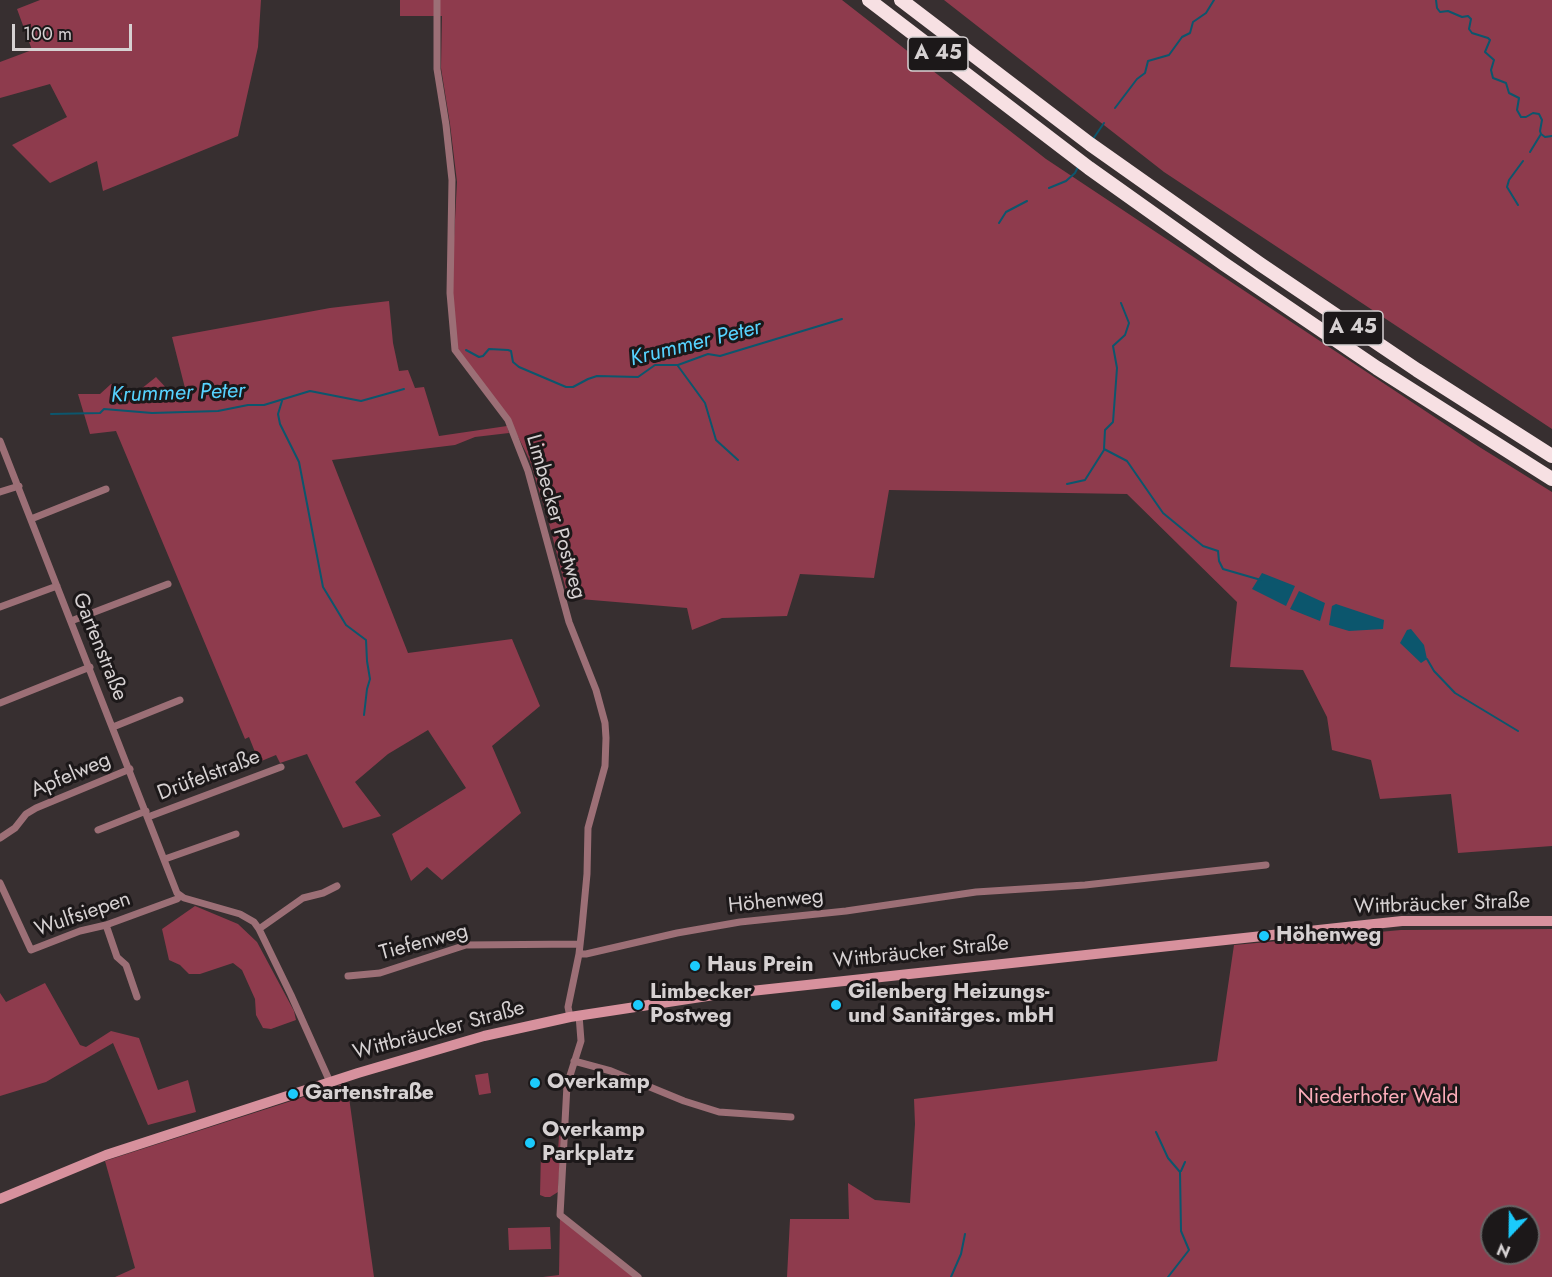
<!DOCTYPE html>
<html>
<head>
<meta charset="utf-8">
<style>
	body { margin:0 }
	#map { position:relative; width:1552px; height:1277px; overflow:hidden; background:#372f30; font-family:Jost,sans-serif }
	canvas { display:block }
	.north { position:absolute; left:1480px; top:1205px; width:60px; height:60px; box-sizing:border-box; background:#1c1819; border:2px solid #666263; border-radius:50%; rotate:202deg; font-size:16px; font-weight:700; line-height:24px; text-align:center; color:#d6d1d2 }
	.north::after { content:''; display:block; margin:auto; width:21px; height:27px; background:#1bcafc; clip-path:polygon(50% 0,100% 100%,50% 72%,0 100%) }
	.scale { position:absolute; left:12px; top:24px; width:120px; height:27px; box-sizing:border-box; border:3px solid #d6d1d2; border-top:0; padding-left:8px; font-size:18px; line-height:21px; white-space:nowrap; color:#d6d1d2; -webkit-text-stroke:4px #1c1819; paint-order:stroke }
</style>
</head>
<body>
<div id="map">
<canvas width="1552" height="1277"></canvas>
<div class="north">N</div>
<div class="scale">100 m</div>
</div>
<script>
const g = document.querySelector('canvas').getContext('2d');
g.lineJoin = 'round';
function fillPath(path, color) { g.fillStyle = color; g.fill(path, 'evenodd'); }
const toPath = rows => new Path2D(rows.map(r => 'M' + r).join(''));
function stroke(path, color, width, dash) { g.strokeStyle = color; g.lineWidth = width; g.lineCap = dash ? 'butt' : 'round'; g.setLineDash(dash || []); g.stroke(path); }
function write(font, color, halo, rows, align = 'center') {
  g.font = font + ' Jost,sans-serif'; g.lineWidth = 6; g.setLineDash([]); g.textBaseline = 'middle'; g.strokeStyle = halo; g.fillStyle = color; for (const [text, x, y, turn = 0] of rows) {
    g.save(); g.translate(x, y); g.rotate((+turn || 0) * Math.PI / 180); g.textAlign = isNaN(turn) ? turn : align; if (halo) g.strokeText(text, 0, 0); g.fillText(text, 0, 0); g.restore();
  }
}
fillPath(toPath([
	[40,0,261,0,258,47,238,136,103,191,97,161,50,183,12,145,67,117,50,84,0,98,0,62,32,50,17,9],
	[400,0,842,0,1046,159,1481,448,1552,492,1552,846,1458,853,1451,794,1380,799,1371,760,1332,750,1327,717,1303,670,1230,667,1237,602,1127,494,889,490,874,578,800,574,787,616,722,618,692,630,687,608,568,598,550,527,530,461,509,418,456,348,451,294,457,182,450,124,441,68,442,16,400,16],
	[944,0,1552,0,1552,429,1164,172],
	[389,301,393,343,399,371,408,370,415,388,424,387,439,436,507,426,509,433,475,437,455,445,332,460,408,653,512,639,540,706,492,746,521,813,442,880,427,867,411,881,392,834,466,788,428,730,388,754,355,782,381,816,343,828,307,754,280,763,276,755,259,762,249,737,245,739,116,431,90,434,78,394,100,394,111,384,129,394,136,393,156,377,170,392,186,392,172,337,330,308],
	[195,906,238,924,257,942,294,1011,296,1020,271,1029,263,1028,256,1015,255,999,242,970,233,963,200,974,189,974,180,965,169,960,162,929],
	[1552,929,1552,1277,787,1277,790,1219,849,1219,848,1183,875,1200,910,1203,915,1124,914,1099,1217,1061,1234,945,1401,930],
	[1492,1217,1528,1217,1528,1253,1492,1253],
	[45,983,80,1045,86,1047,111,1031,139,1038,158,1090,188,1080,196,1112,148,1125,113,1043,46,1082,0,1096,0,993,6,1002],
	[488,1073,491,1093,479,1095,475,1075],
	[347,1083,374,1277,115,1277,135,1268,105,1161],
	[559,1135,561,1137,558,1192,550,1197,545,1197,540,1195,541,1151,558,1152],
	[560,1215,638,1277,543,1277,559,1275],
	[550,1227,551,1249,509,1250,508,1228]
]), '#8e3b4d');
fillPath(toPath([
	[1262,573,1295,586,1286,606,1252,589],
	[1299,591,1325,603,1320,621,1290,609],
	[1336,604,1384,620,1383,629,1349,631,1329,625,1332,606],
	[1411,629,1424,645,1427,659,1421,663,1400,643,1407,630]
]), '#0c566d');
stroke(toPath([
	[1436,0,1437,8,1440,12,1448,11,1462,17,1468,16,1471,19,1469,29,1472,33,1488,38,1490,40,1485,52,1494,60,1491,70,1493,78,1506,83,1509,93,1519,98,1517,110,1521,117,1526,117,1533,113,1539,114,1542,120,1540,131,1541,134,1545,137,1552,136],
	[1115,108,1137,79,1145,73,1148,61,1169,55,1182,37,1190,33,1193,22,1206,13,1214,0],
	[1093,139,1104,123],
	[1530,152,1541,134],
	[1049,188,1066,181,1075,173,1079,165],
	[1518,205,1507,187,1509,180,1523,161],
	[999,223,1006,212,1027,201],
	[1121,303,1129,323,1125,335,1113,346,1117,368,1113,422,1105,430,1104,449,1127,461,1163,513,1203,546,1218,551,1219,561,1223,569,1261,580],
	[466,350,479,357,483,356,489,349,508,350,511,351,513,362,519,367,566,387,573,387,588,379,597,376,638,377,655,365,678,365,708,354,720,356,842,319],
	[678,366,705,403,716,440,738,460],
	[282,401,278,414,280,424,299,462,323,587,346,625,366,640,367,661,370,679,367,689,364,715],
	[51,414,100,413,104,409,152,413,218,411,248,405,264,405,310,391,361,401,404,389],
	[1067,484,1085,480,1104,450],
	[1427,659,1434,671,1455,693,1518,731],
	[1156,1132,1168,1158,1180,1172,1181,1231,1189,1250,1168,1277],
	[1181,1171,1185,1162],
	[951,1277,961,1254,965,1234]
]), '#0c566d', 2);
stroke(toPath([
	[437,0,437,69,446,125,452,180,450,293,455,350,508,420,528,471,569,622,596,690,605,723,606,738,605,766,588,828,587,874,582,927,579,954,568,1007,570,1017],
	[0,441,177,893,184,898,240,914,254,922,259,929,291,995,330,1082],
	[0,492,19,486],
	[31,519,106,489],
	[0,607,57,586],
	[71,621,168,584],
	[0,703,90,667],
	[113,727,180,700],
	[148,817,281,767],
	[98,830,146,811],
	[0,838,15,828,26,814,36,808,130,769],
	[165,859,236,834],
	[0,883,31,950,80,931,106,925,177,899,180,896],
	[106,925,117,957,126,965,137,997],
	[259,929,303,898,323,893,337,886],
	[579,954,586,954,677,933,740,922,846,911,976,892,1085,885,1266,865],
	[348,976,380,973,466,945,580,944],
	[579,1015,581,1041,567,1085,560,1215,638,1277],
	[574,1061,611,1071,684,1101,719,1112,791,1117]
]), '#9c6f76', 7);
stroke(toPath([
	[0,1199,106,1155,358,1073,484,1036,570,1017,714,995,1402,921,1552,921]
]), '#d7919d', 10);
stroke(toPath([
	[869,0,1089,168,1224,264,1377,368,1552,479],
	[901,0,1090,144,1260,264,1417,370,1552,456]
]), '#f7e0e3', 14);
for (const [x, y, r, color] of [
	[1264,936,6,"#1bcafc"],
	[695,966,6,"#1bcafc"],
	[638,1005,6,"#1bcafc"],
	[836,1005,6,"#1bcafc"],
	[535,1083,6,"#1bcafc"],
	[293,1094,6,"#1bcafc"],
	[530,1143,6,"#1bcafc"]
]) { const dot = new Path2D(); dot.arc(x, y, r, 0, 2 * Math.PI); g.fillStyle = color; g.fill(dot); stroke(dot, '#1c1819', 2); }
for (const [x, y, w] of [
	[938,54,60],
	[1353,328,60]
]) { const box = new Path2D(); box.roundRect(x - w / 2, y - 17, w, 34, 4.5); g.fillStyle = '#1c1819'; g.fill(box); stroke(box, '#d6d1d2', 1.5); }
write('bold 20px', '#d6d1d2', null, [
	["A 45",938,54],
	["A 45",1353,328]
]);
write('21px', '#d6d1d2', '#1c1819', [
	["Limbecker Postweg",555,517,74],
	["Gartenstraße",99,647,68],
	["Apfelweg",71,776,-23],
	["Drüfelstraße",209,776,-21],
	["Höhenweg",776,902,-6],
	["Wittbräucker Straße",1442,905,-2],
	["Wulfsiepen",83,915,-19],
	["Tiefenweg",424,943,-15],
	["Wittbräucker Straße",921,953,-6],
	["Wittbräucker Straße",439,1031,-15]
]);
write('bold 21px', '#d6d1d2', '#1c1819', [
	["Höhenweg",1276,936],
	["Haus Prein",707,966],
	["Limbecker",650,993],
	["Postweg",650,1017],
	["Gilenberg Heizungs-",848,993],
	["und Sanitärges. mbH",848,1017],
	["Overkamp",547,1083],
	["Gartenstraße",305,1094],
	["Overkamp",542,1131],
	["Parkplatz",542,1155]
], 'left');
write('21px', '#fbacb9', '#1c1819', [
	["Niederhofer Wald",1378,1098]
]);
write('italic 22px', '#56d2fe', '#1c1819', [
	["Krummer Peter",696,344,-14],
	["Krummer Peter",178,394,-2]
]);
</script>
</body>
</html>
